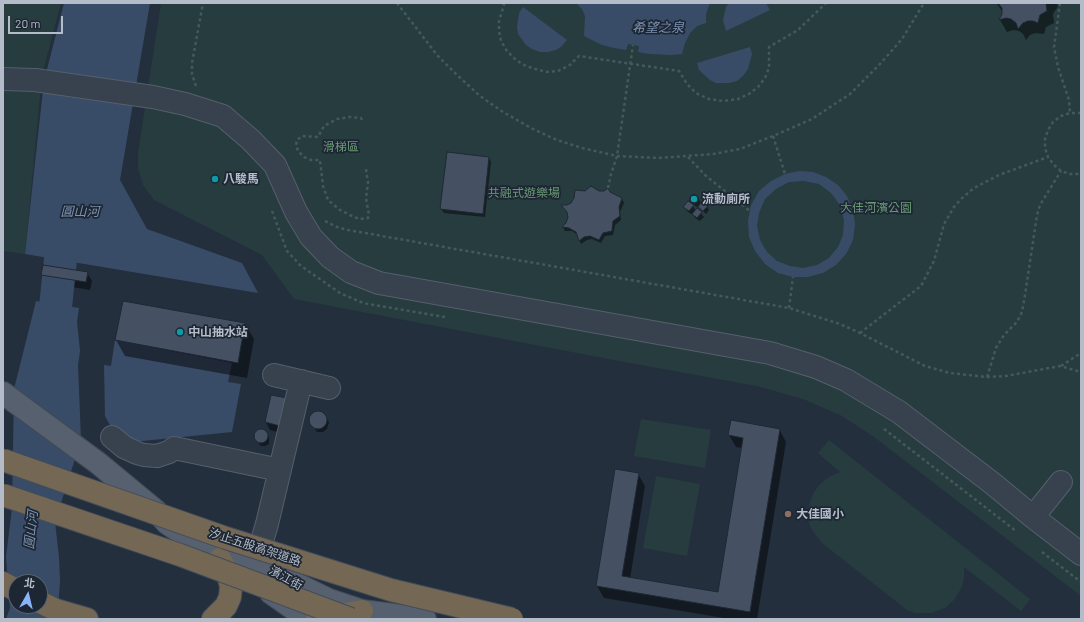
<!DOCTYPE html>
<html>
<head>
<meta charset="utf-8">
<style>
	body { margin:0 }
	#map { position:relative; width:1084px; height:622px; overflow:hidden; background:#242f3e; font-family:Barlow,"Noto Sans TC",sans-serif }
	canvas { display:block }
	.frame { position:absolute; inset:0; border:4px solid #b4bcc9; pointer-events:none }
	.north { position:absolute; left:8px; top:574px; width:40px; height:40px; box-sizing:border-box; background:#1d2633; border:1px solid #59626f; border-radius:50%; rotate:8deg; font-size:11px; font-weight:700; line-height:16px; text-align:center; color:#b4bcc9 }
	.north::after { content:''; display:block; margin:auto; width:14px; height:18px; background:#8ab4f8; clip-path:polygon(50% 0,100% 100%,50% 72%,0 100%) }
	.scale { position:absolute; left:8px; top:16px; width:55px; height:18px; box-sizing:border-box; border:2px solid #b4bcc9; border-top:0; padding-left:5px; font-size:12px; line-height:14px; white-space:nowrap; color:#b4bcc9; -webkit-text-stroke:3px #1d2633; paint-order:stroke }
</style>
</head>
<body>
<div id="map">
<canvas width="1084" height="622"></canvas>
<div class="frame"></div>
<div class="north">北</div>
<div class="scale">20 m</div>
</div>
<script>
const g = document.querySelector('canvas').getContext('2d');
g.lineJoin = 'round';
function fillPath(path, color) { g.fillStyle = color; g.fill(path, 'evenodd'); }
const toPath = rows => new Path2D(rows.map(r => 'M' + r).join(''));
function stroke(path, color, width, dash) { g.strokeStyle = color; g.lineWidth = width; g.lineCap = dash ? 'butt' : 'round'; g.setLineDash(dash || []); g.stroke(path); }
function write(font, color, halo, rows, align = 'center') {
  g.font = font + ' Barlow,"Noto Sans TC",sans-serif'; g.lineWidth = 3.5; g.setLineDash([]); g.textBaseline = 'middle'; g.strokeStyle = halo; g.fillStyle = color; for (const [text, x, y, turn = 0] of rows) {
    g.save(); g.translate(x, y); g.rotate((+turn || 0) * Math.PI / 180); g.textAlign = isNaN(turn) ? turn : align; if (halo) g.strokeText(text, 0, 0); g.fillText(text, 0, 0); g.restore();
  }
}
fillPath(toPath([
	[3,3,61,3,42,75,25,254,3,251],
	[161,3,1081,3,1081,596,874,437,842,416,803,399,757,386,619,361,294,299,262,255,154,200,143,185,138,168,138,153],
	[641,419,711,430,705,468,634,456],
	[829,440,1030,599,1021,611,964,567,964,578,962,587,954,600,945,608,931,613,915,613,907,610,822,543,814,533,810,526,808,518,809,505,814,492,821,483,831,476,840,472,818,453],
	[656,476,700,484,687,556,643,548]
]), '#263c3f');
fillPath(toPath([
	[64,3,150,3,120,180,147,229,242,263,258,293,25,254,44,81],
	[576,3,710,3,706,14,706,23,697,26,690,33,685,43,682,54,671,55,649,54,638,52,639,46,628,44,626,50,614,48,602,45,584,36,585,16,582,9],
	[729,3,766,3,770,10,726,31,723,20,726,7],
	[523,7,567,40,562,46,556,50,548,52,540,52,532,49,526,45,518,34,517,27,519,13],
	[750,47,752,54,748,69,743,76,737,81,729,83,716,83,710,80,699,70,697,63],
	[799,171,813,172,826,177,838,185,847,196,853,210,855,225,853,240,846,254,836,265,823,273,808,277,793,277,778,273,765,264,755,251,749,237,748,221,751,205,759,191,771,181,785,174],
	[804,181,819,184,831,193,840,205,844,220,843,235,838,247,829,258,817,265,803,268,790,266,777,261,767,252,760,240,757,226,759,213,765,199,776,189,789,182],
	[36,301,79,308,77,322,80,351,78,365,81,440,55,522,59,557,60,582,57,619,6,619,10,608,6,557,12,508,14,389],
	[16,582,40,582,40,606,16,606],
	[115,340,232,363,228,382,241,384,232,432,132,442,112,429,105,416,104,365,111,366]
]), '#394c67');
fillPath(toPath([
	[996,3,1056,3,1058,6,1053,14,1054,23,1046,27,1044,34,1035,33,1030,35,1026,40,1023,34,1019,31,1013,30,1007,32,1000,20,1003,12],
	[489,158,491,162,485,217,444,213,441,209],
	[598,192,610,193,622,199,624,203,620,212,621,220,615,225,613,235,605,236,601,243,592,239,587,240,581,244,578,235,572,231,565,231,563,227,567,223,569,217,567,206],
	[694,195,699,199,701,204,707,206,709,210,706,214,698,206,697,207,692,204,690,200],
	[693,206,696,211,697,209,704,217,700,221,695,218,693,213,691,214,687,211,685,207],
	[87,273,92,281,90,290,47,283,43,275],
	[245,324,254,339,247,378,125,356,116,340],
	[272,396,285,434,270,430,266,422],
	[315,412,323,413,329,422,327,429,323,432,317,432,311,423,310,418],
	[779,429,786,442,757,619,730,619,604,598,597,586,616,471,638,474,645,486,630,579,719,593,743,448,736,447,729,435],
	[258,430,262,430,267,434,269,438,269,444,265,446,261,446,255,439,254,435]
]), '#0007');
stroke(toPath([
	[51,350,65,216]
]), '#394c67', 33);
const building = toPath([
	[998,3,1046,3,1047,11,1040,15,1038,23,1033,21,1028,21,1023,23,1018,29,1016,23,1011,19,1006,18,999,20,1002,14,1002,8,998,3],
	[447,152,489,157,483,214,440,209,447,152],
	[591,186,599,191,604,191,608,188,610,192,622,198,619,207,620,216,613,221,612,231,603,233,599,240,590,236,584,237,579,241,576,232,569,228,562,227,566,223,568,217,567,212,561,205,567,205,571,203,574,198,575,190,585,191,591,186],
	[694,194,699,198,695,204,689,200,694,194],
	[688,201,694,205,689,211,683,207,688,201],
	[702,201,708,206,703,211,698,207,702,201],
	[697,208,702,212,697,218,692,214,697,208],
	[43,265,88,272,86,282,41,275,43,265],
	[123,301,245,323,238,363,115,340,123,301],
	[271,395,287,398,280,426,265,422,271,395],
	'309 420a9 9 0 1 1 18 0a9 9 0 1 1-18 0Z',
	[731,420,780,429,750,612,596,586,615,469,639,473,622,576,718,592,743,438,728,435,731,420],
	'254 436a7 7 0 1 1 14 0a7 7 0 1 1-14 0Z'
]);
fillPath(building, '#455162');
stroke(building, '#1f2835', 1);
const minor = toPath([
	[3,79,35,80,153,97,185,104,223,116,251,140,275,165,296,212,311,237,330,257,351,272,379,283,770,353,816,367,846,380,899,412,992,483,1033,517,1081,554],
	[274,375,329,388],
	[112,437,124,447,137,453,144,455,157,456,169,452,174,448,280,470],
	[1033,517,1061,482],
	[256,561,267,524,301,381]
]);
const major = toPath([
	[3,393,98,463,156,511,167,523,219,558,237,568],
	[222,541,284,578,329,600,362,611,425,619],
	[271,593,308,619]
]);
const highway = toPath([
	[3,583,16,590],
	[40,602,56,610,87,619],
	[213,619,226,606,230,597,231,586,227,572,220,559],
	[317,619,362,611]
]);
stroke(minor, '#565f6c', 24);
stroke(major, '#414a57', 24);
stroke(highway, '#434c59', 24);
stroke(toPath([
	[397,3,437,55,457,75,480,96,503,112,531,128,557,140,582,148,617,156,659,158,713,154,740,149,773,136,812,119,850,94,880,64,902,39,924,3],
	[503,3,504,5,499,21,499,31,501,41,507,51,516,60,524,65,535,69,547,72,558,71,570,65,579,56,679,71,687,84,696,93,709,99,723,101,738,99,749,94,758,87,765,78,769,68,769,47,798,30,826,3],
	[1060,3,1054,47,1058,67,1069,100,1070,113],
	[196,86,192,74,192,63,203,3],
	[1081,113,1070,113,1061,116,1053,122,1048,130,1045,139,1045,148,1048,157,1054,165,1061,171,1070,174,1081,174],
	[362,120,361,118,350,117,337,119,324,126,318,137,302,136,297,140,296,145,298,151,304,157,311,160,320,160,323,186,328,200,340,210,354,217,360,219,368,218,369,215,366,198,368,183,366,169],
	[773,136,785,174],
	[688,157,706,176,750,211],
	[608,188,611,174,617,156,633,45],
	[272,211,287,251,301,266,340,293,363,303,445,317],
	[325,221,337,227,348,230,789,308,840,324,860,333,925,366,950,373,987,377,1006,376,1060,366,1081,372],
	[789,308,793,277],
	[860,333,921,286,934,261,944,224,954,207,961,199,974,188,999,175,1048,157],
	[1061,366,1081,353],
	[987,377,996,348,1004,335,1017,322,1022,312,1025,295,1037,215,1040,205,1061,171],
	[884,429,1016,531],
	[1042,552,1081,582]
]), '#44595c', 2.5, [3, 3]);
stroke(minor, '#38414e', 22);
stroke(major, '#56606e', 22);
stroke(highway, '#746855', 22);
const highwayBridge = toPath([
	[3,460,226,538,391,590,512,619],
	[3,495,180,555,351,619]
]);
stroke(highwayBridge, '#434c59', 24, []);
stroke(highwayBridge, '#746855', 22);
for (const [x, y, r, color] of [
	[215,179,4,"#0f9aa8"],
	[694,199,4,"#0f9aa8"],
	[180,332,4,"#0f9aa8"],
	[788,514,4,"#8d6e63"]
]) { const dot = new Path2D(); dot.arc(x, y, r, 0, 2 * Math.PI); g.fillStyle = color; g.fill(dot); stroke(dot, '#1d2633', 1.5); }
write('12px', '#6b9a76', '#1d2633', [
	["滑梯區",341,147],
	["共融式遊樂場",524,193],
	["大佳河濱公園",876,208]
]);
write('bold 12px', '#b4bcc9', '#1d2633', [
	["八駿馬",223,179],
	["流動廁所",702,199],
	["中山抽水站",188,332],
	["大佳國小",796,514]
], 'left');
write('12px', '#b4bcc9', '#1d2633', [
	["汐止五股高架道路",255,547,18],
	["濱江街",286,578,29]
]);
write('italic 13px', '#7c92b1', '#1d2633', [
	["希望之泉",658,28],
	["圓山河",80,212],
	["圓山河",31,530,-84]
]);
</script>
</body>
</html>
